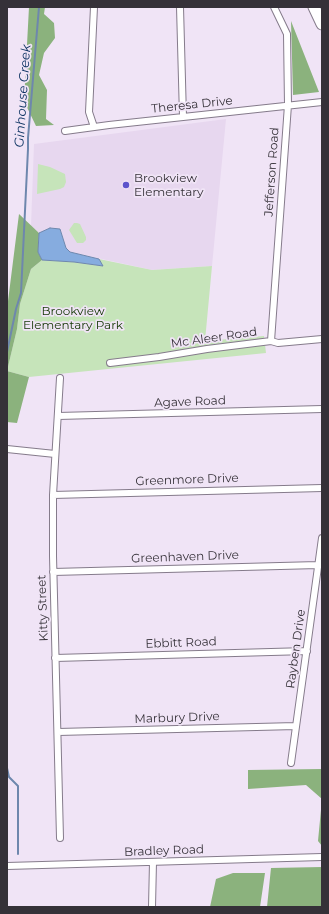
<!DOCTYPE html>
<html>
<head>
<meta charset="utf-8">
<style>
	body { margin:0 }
	#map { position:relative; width:329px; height:914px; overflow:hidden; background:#f0e4f6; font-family:Montserrat,sans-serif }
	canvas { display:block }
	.frame { position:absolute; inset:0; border:8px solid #353138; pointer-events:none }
</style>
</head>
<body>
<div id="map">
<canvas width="329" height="914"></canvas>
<div class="frame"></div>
</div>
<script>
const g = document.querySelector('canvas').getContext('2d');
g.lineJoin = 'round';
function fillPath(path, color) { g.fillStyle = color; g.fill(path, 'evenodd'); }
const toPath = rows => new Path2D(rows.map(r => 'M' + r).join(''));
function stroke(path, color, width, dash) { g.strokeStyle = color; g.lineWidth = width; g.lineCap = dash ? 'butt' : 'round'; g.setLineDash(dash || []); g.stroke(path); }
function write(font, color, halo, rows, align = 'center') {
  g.font = font + ' Montserrat,sans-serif'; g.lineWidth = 3.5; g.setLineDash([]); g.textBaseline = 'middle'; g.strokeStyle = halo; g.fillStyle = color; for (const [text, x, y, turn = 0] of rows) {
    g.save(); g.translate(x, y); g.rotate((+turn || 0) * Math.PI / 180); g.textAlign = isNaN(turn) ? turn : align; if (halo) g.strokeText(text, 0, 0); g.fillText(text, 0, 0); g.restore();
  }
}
fillPath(toPath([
	[226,119,212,266,152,270,70,252,66,248,60,229,50,228,39,233,31,226,34,144]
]), '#e7d7ef');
fillPath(toPath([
	[38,164,50,167,65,174,66,182,64,187,60,189,37,194],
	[74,223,77,223,80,224,86,237,86,240,83,243,77,243,69,230],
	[99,259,152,270,212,266,205,341,264,336,266,353,29,377,7,371,17,329,20,304,31,269,42,260,74,262,102,266]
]), '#c6e4ba');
fillPath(toPath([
	[29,7,45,7,44,14,54,23,55,38,44,53,39,75,47,90,46,119,54,125,36,126,24,101],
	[291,21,319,92,293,95],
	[19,214,39,233,38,252,42,260,31,269,20,304,17,329,7,371,29,377,17,423,7,422,7,309],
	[322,769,322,846,318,841,322,799,306,785,248,789,248,770],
	[322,867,322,907,267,907,271,868],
	[233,873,265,873,260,907,210,907,216,879]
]), '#8bb27d');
const water = toPath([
	[50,228,60,229,66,248,70,252,99,259,103,266,74,262,42,260,38,252,39,233,50,228]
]);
fillPath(water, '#86acdf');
stroke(water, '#6e87ad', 1);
stroke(toPath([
	[7,352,16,309,21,293,28,149,28,138,39,7],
	[7,423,7,430],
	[7,768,9,777,18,786,18,854]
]), '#6e87ad', 2);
const street = toPath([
	[94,7,89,112,94,127],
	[180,7,183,117],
	[65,131,109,125,322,102],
	[271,341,288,105,287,34,274,7],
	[110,363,159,357,207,349,271,341,278,343,322,339],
	[60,378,53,495,53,556,60,838],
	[58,416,322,409],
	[7,449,55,454],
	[53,495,322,488],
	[53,572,318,565],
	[55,658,307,651],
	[58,732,296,726],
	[291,763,322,538],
	[7,866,322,857],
	[152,907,153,862]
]);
const highway = toPath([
	[314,7,322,24]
]);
stroke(street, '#857b8b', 8);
stroke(highway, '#857b8b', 13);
stroke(street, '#fff', 6);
stroke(highway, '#fff', 11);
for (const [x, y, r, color] of [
	[126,185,4,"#5d54cc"]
]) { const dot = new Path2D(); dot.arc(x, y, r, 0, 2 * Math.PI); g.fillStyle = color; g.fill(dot); stroke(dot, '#f0e4f6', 1.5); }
write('12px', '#353138', '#f0e4f6', [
	["Theresa Drive",192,105,-6],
	["Jefferson Road",272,172,-86],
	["Mc Aleer Road",214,338,-8],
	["Agave Road",190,402,-2],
	["Greenmore Drive",187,480,-2],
	["Greenhaven Drive",185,557,-2],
	["Kitty Street",43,608,-92],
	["Ebbitt Road",181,643,-2],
	["Rayben Drive",296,649,-82],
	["Marbury Drive",177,718,-2],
	["Bradley Road",164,851,-2]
]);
write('12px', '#353138', '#f0e4f6', [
	["Brookview",134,178],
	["Elementary",134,192]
], 'left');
write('12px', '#113600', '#f0e4f6', [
	["Brookview",73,311],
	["Elementary Park",73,325]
]);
write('italic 13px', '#0e3463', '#f0e4f6', [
	["Ginhouse Creek",23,96,-86]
]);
</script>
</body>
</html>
